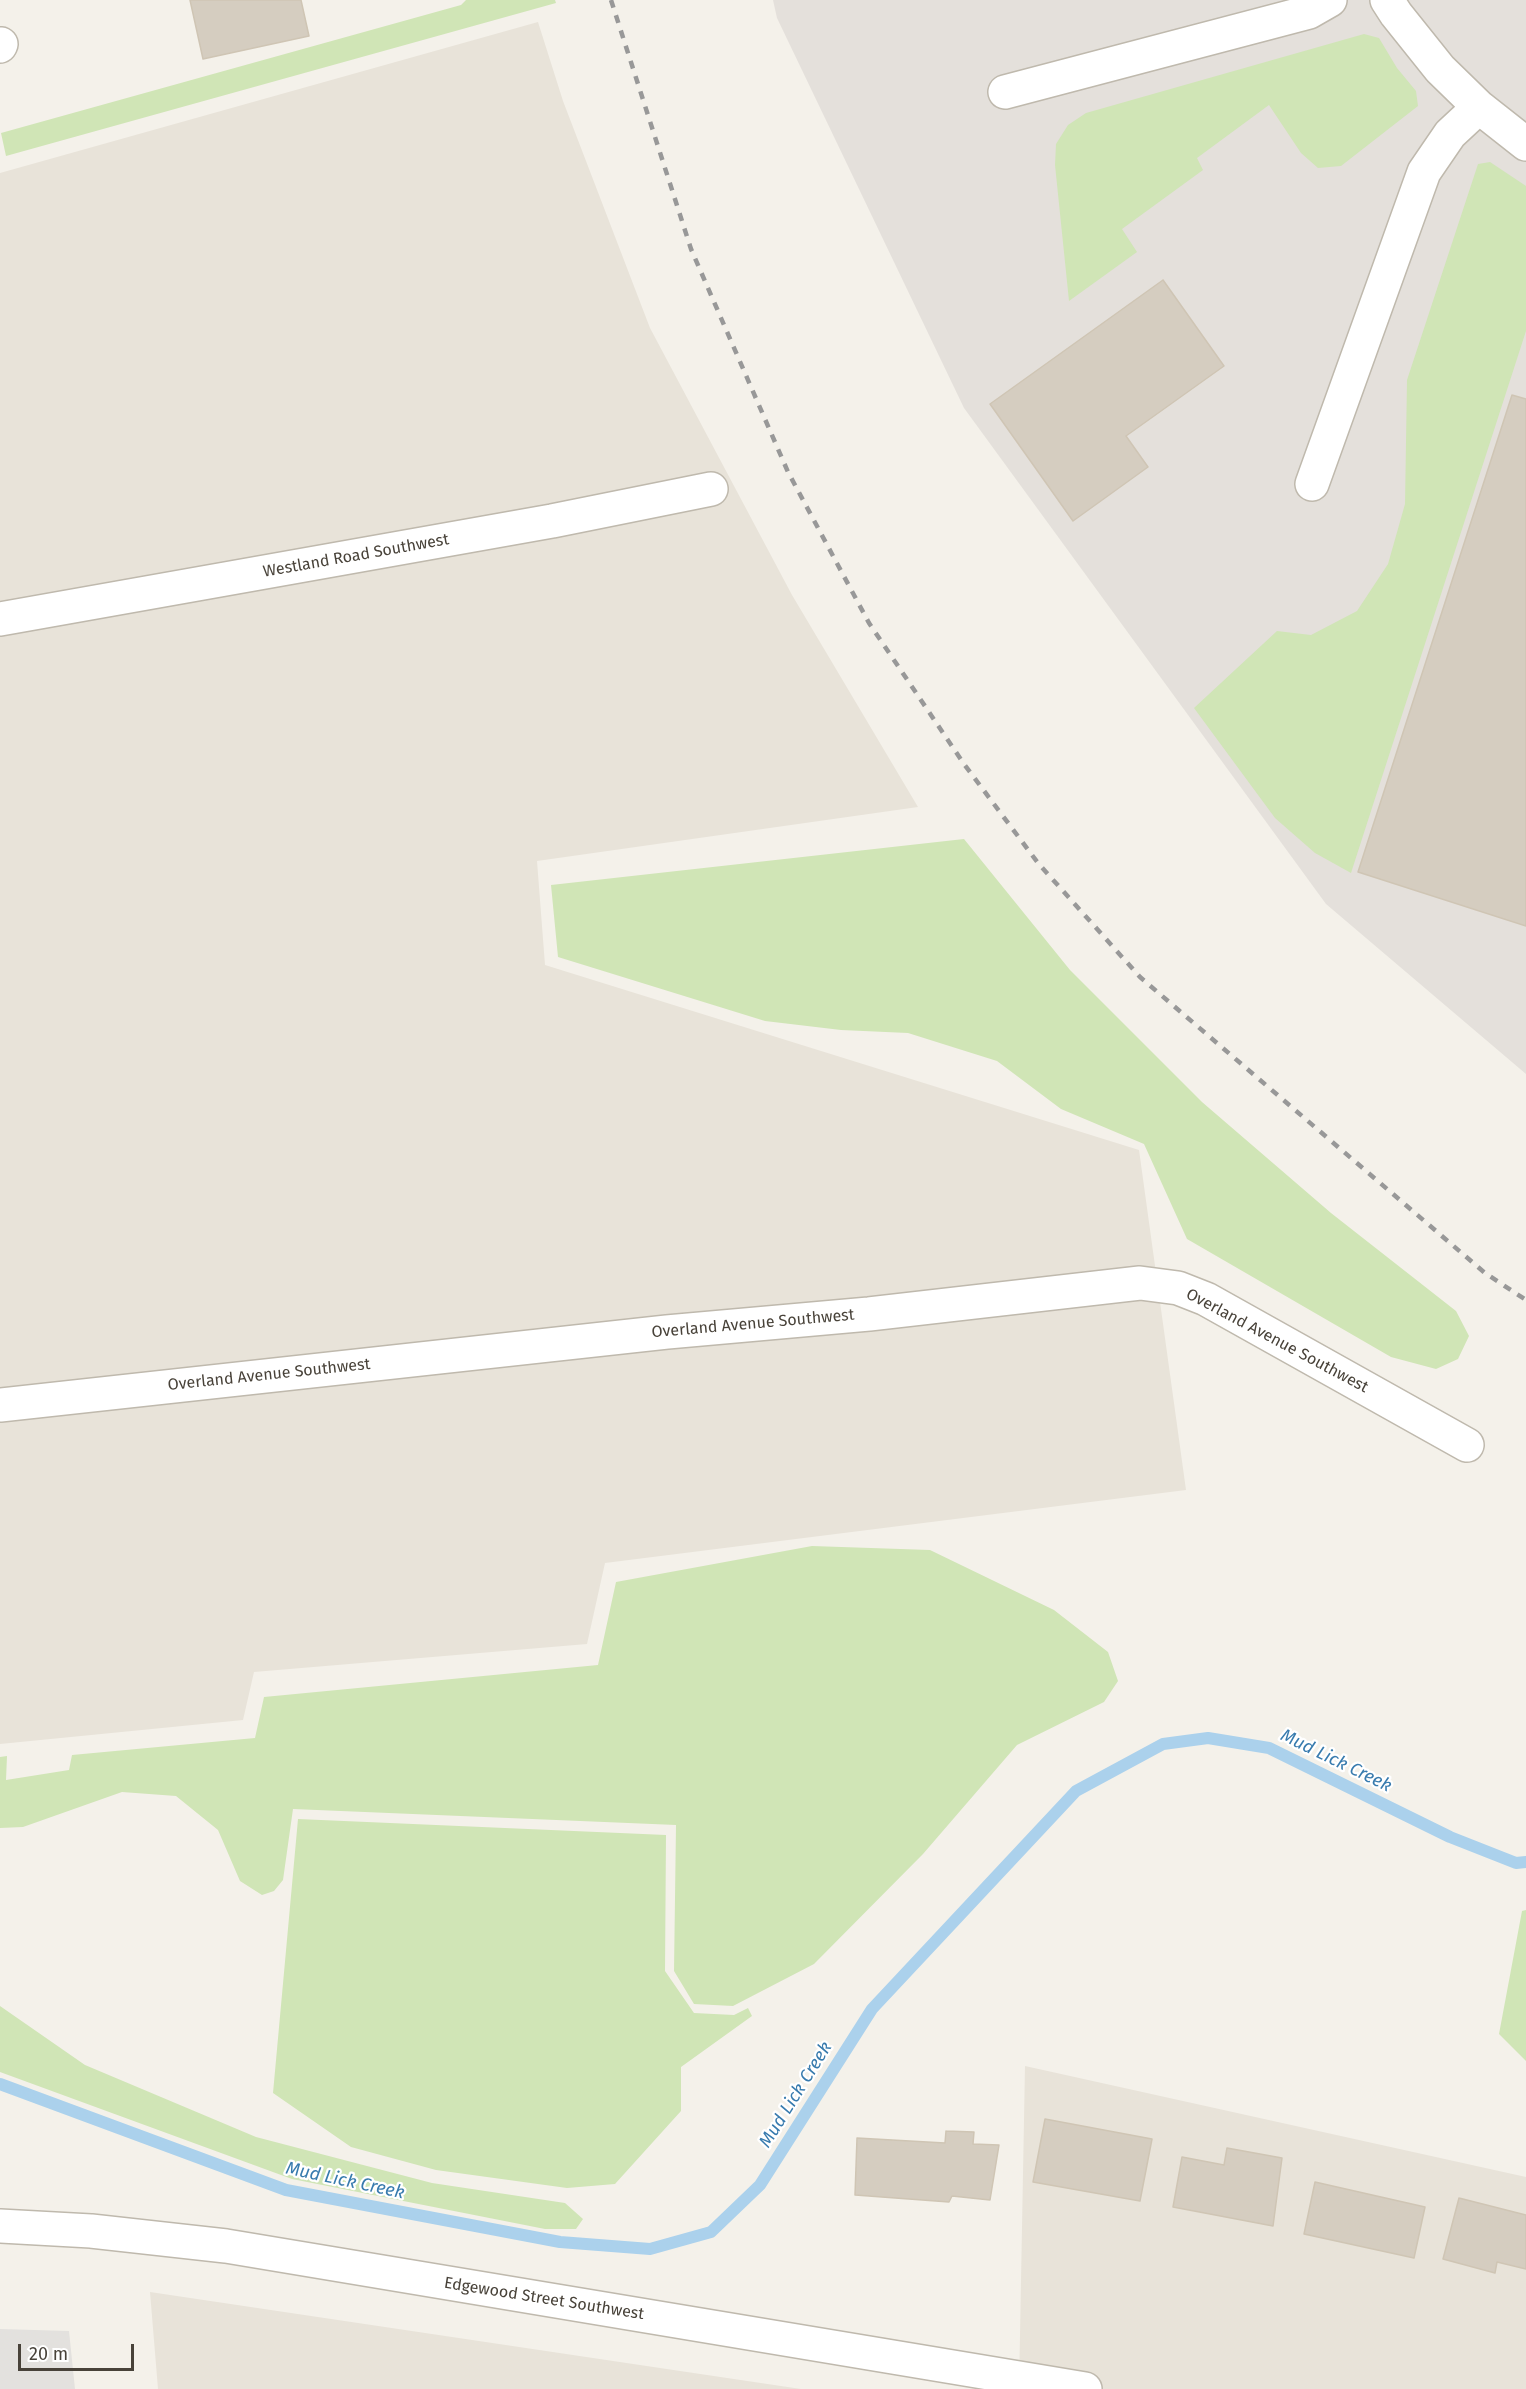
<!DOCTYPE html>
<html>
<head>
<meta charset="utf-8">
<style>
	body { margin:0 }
	#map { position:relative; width:1526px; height:2389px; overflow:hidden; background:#f4f1ea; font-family:"Fira Sans",sans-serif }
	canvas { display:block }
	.scale { position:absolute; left:18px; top:2344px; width:116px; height:27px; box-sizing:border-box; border:3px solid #484239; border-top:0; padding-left:8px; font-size:18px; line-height:21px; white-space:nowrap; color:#484239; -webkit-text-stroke:4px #fff; paint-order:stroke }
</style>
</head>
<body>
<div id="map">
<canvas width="1526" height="2389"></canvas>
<div class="scale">20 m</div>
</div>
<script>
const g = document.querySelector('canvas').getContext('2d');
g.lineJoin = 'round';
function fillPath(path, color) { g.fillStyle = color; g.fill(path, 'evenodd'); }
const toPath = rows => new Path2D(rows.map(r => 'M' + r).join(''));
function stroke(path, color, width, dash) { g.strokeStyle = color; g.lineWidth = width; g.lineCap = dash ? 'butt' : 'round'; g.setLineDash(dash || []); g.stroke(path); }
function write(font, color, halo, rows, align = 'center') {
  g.font = font + ' "Fira Sans",sans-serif'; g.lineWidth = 4.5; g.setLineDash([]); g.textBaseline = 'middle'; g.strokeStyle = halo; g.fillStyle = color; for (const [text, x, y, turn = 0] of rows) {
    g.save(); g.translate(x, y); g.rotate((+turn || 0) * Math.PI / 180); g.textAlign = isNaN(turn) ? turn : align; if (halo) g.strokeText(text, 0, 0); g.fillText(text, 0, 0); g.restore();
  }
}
fillPath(toPath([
	[538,22,563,101,650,328,792,595,918,807,537,861,545,965,1139,1150,1186,1490,605,1563,587,1644,254,1672,243,1720,0,1744,0,173],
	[1025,2066,1526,2177,1526,2389,1019,2389],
	[150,2292,801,2389,158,2389]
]), '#e8e3d9');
fillPath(toPath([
	[773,0,1526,0,1526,1074,1326,904,964,408,777,18]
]), '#e4e0db');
fillPath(toPath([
	[466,0,555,0,556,3,6,156,1,133,461,5],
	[1364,34,1379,38,1397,68,1416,91,1418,106,1341,166,1318,168,1301,153,1269,105,1197,158,1203,170,1122,229,1137,252,1069,301,1055,165,1056,144,1068,125,1086,113],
	[1490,162,1526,186,1526,331,1351,873,1315,853,1275,818,1194,708,1277,631,1311,635,1357,611,1388,564,1405,504,1407,380,1478,164],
	[964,839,1070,970,1202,1102,1331,1213,1456,1311,1469,1336,1458,1359,1436,1369,1391,1357,1187,1239,1144,1144,1061,1109,997,1061,908,1033,841,1030,765,1021,558,957,551,885],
	[812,1546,930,1550,1054,1610,1108,1652,1118,1681,1104,1702,1017,1745,923,1854,814,1964,733,2006,694,2004,674,1971,676,1825,293,1809,283,1880,274,1891,262,1895,240,1881,218,1830,176,1796,122,1792,23,1827,0,1828,0,1757,7,1756,6,1780,69,1770,72,1755,255,1738,264,1697,598,1665,616,1582],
	[298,1819,666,1835,665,1971,694,2013,734,2015,748,2008,752,2016,681,2067,681,2111,615,2184,567,2188,436,2170,351,2147,273,2093],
	[1526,1910,1526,2061,1499,2034,1522,1911],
	[0,2006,85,2065,256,2137,432,2183,565,2203,583,2219,576,2229,545,2229,292,2179,0,2072]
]), '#d0e5b6');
fillPath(toPath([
	[0,2329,69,2331,75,2389,0,2389]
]), '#e3e1de');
stroke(toPath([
	[0,2084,286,2190,560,2242,650,2249,711,2232,760,2185,872,2009,1076,1791,1163,1744,1208,1738,1269,1748,1450,1837,1516,1863,1526,1862]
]), '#abd1ec', 12);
const building = toPath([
	[190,0,301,0,309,36,203,59,190,0],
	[1163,280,1224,366,1126,436,1148,467,1073,521,990,404,1163,280],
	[1512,395,1526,399,1526,926,1358,872,1512,395],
	[1045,2119,1152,2139,1140,2201,1033,2182,1045,2119],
	[946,2131,974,2132,973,2144,999,2145,990,2200,952,2196,949,2202,855,2195,857,2138,945,2143,946,2131],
	[1227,2148,1282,2158,1273,2226,1173,2207,1182,2157,1224,2165,1227,2148],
	[1315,2182,1425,2207,1414,2258,1304,2234,1315,2182],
	[1459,2198,1526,2215,1526,2269,1497,2262,1495,2273,1443,2259,1459,2198]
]);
fillPath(building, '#d5cdc0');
stroke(building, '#cfc5b4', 1.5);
const minor = toPath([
	[1387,0,1396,14,1440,69,1479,107,1526,144],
	[0,46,1,44],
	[1005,92,1309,12,1330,0],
	[1312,484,1424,172,1450,134,1479,107],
	[0,619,552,521,711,489],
	[0,1405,667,1332,869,1314,1140,1283,1178,1288,1206,1299,1467,1445],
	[0,2226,91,2231,226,2246,1085,2389]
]);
stroke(minor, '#bfb9ad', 36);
stroke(minor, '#fff', 33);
stroke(toPath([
	[611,0,691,249,788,472,869,623,964,764,1038,863,1140,977,1485,1273,1526,1300]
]), '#989898', 4.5, [8, 8]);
write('16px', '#484239', '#fff', [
	["Westland Road Southwest",356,556,-10],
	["Overland Avenue Southwest",753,1324,-5],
	["Overland Avenue Southwest",1277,1341,28],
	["Overland Avenue Southwest",269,1375,-6],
	["Edgewood Street Southwest",544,2299,9]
]);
write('italic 18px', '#387bae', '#fff', [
	["Mud Lick Creek",1336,1761,26],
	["Mud Lick Creek",796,2095,-58],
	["Mud Lick Creek",345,2181,12]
]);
</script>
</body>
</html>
